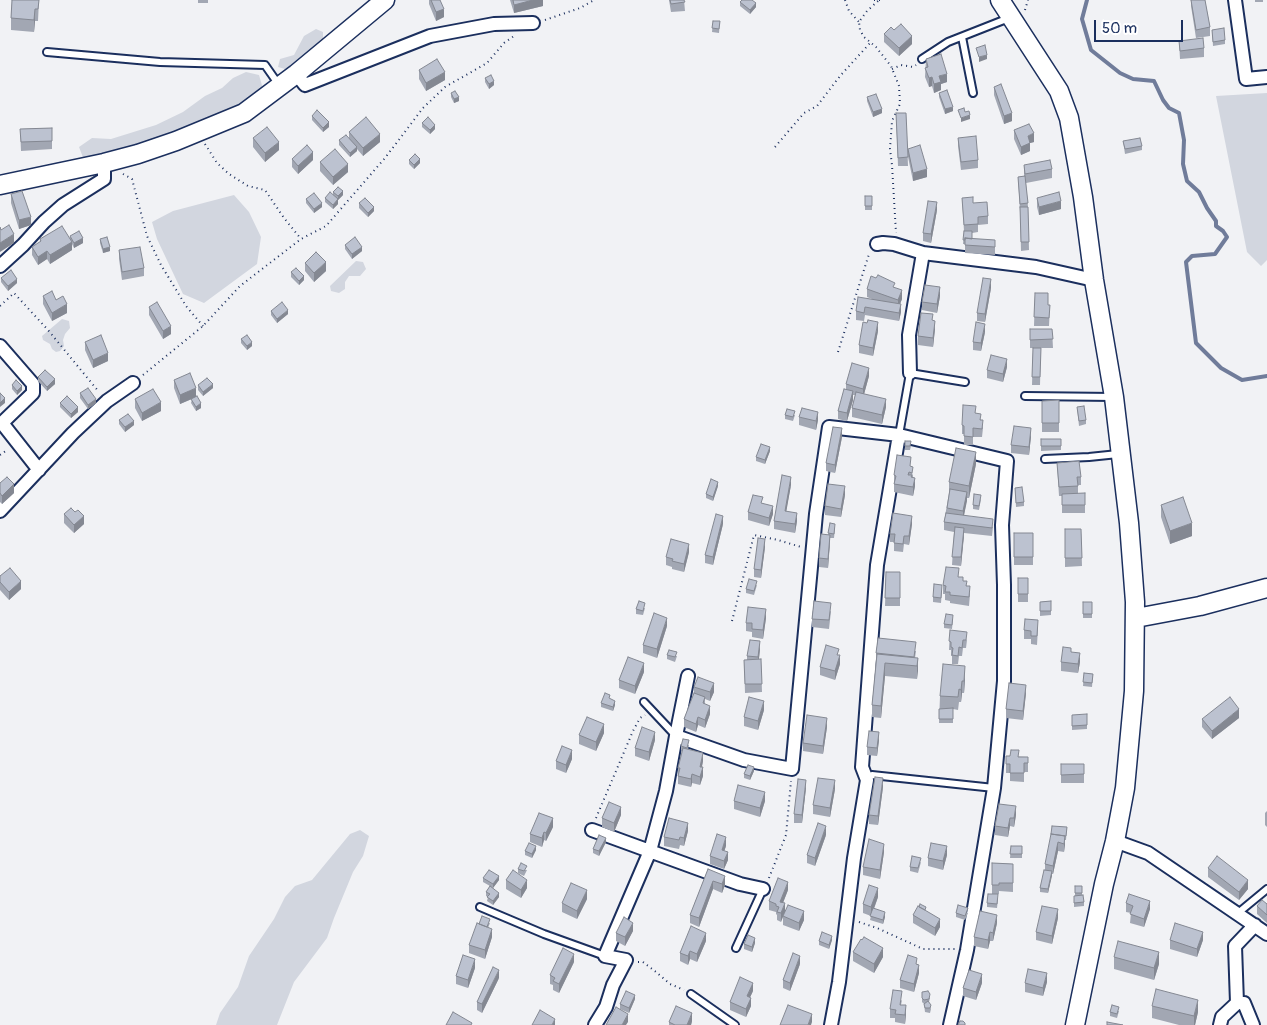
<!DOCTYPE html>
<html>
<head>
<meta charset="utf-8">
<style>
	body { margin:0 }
	#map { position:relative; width:1267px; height:1025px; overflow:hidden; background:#f1f2f5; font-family:Pangolin,sans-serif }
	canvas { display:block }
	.scale { position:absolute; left:1094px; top:20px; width:89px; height:22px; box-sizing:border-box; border:2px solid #1b2f5e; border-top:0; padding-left:6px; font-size:15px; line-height:18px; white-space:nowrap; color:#1b2f5e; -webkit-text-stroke:4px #fff; paint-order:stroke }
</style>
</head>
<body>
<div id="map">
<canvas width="1267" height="1025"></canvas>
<div class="scale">50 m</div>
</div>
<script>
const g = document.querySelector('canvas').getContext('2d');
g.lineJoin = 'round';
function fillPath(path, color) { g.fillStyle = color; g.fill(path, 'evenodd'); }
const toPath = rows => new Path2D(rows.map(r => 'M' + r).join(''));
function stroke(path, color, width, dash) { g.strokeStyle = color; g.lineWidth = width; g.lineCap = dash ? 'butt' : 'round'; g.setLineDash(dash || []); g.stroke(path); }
fillPath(toPath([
	[316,29,323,32,323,39,313,50,302,60,290,67,285,69,278,67,280,59,294,55,304,36],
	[246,72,259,75,263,89,248,106,158,140,84,160,79,147,92,138,111,139,156,125,183,112,205,96,222,88,233,78],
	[1267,93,1267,260,1261,266,1247,252,1216,96],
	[234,195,249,212,261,237,257,264,204,303,183,294,157,239,152,222,173,211],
	[356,261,363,262,366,269,360,276,349,276,345,282,345,289,339,293,331,291,330,286],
	[62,319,69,321,70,328,65,334,63,340,64,346,60,351,56,352,52,349,50,344,43,340,42,336],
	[360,830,369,836,363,856,353,872,334,918,327,938,294,982,277,1025,216,1025,220,1013,238,987,249,956,274,919,285,897,295,886,312,880,350,834]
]), '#d2d6df');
stroke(toPath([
	[1087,0,1082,19,1091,50,1120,73,1133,79,1154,81,1163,100,1169,108,1179,113,1184,140,1183,164,1187,181,1199,192,1207,208,1216,221,1216,226,1223,231,1227,237,1215,254,1192,256,1186,262,1196,343,1221,368,1242,380,1267,376]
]), '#707c9a', 4);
const lane = toPath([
	[962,37,973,93],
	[47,52,160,62,265,65,279,85],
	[922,59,948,42,1009,18],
	[1025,396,1114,397],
	[899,435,910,373,965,382],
	[1045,459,1089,457,1118,454],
	[644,702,675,735],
	[866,777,872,775,994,788],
	[480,907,544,934,605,956],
	[1238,913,1267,889],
	[736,948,763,889],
	[691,994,735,1025]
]);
const street = toPath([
	[1235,0,1246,79,1267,77],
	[296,74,305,85,430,36,494,24,533,23],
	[877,244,883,243,894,244,923,253,1036,267,1094,280],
	[0,266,23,245,44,222,63,205,104,179,104,163],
	[0,346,33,384,33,393,2,423,39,470],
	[910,373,909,335,923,253],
	[0,511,73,433,107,401,133,383],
	[676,736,688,676],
	[592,830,740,884,763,889],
	[1115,841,1148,853,1267,934],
	[1237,1003,1244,1003,1253,1025],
	[595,1025,606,1007,613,985,626,960,605,956,650,851,666,791,676,736,744,760,792,769,816,514,829,427,899,435,1007,461,1002,525,1004,585,1004,681,994,788,967,950,950,1025],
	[831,1025,839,982,854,858,867,780,862,767,877,565,899,435],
	[1220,1025,1222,1017,1237,1003,1235,946,1255,925]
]);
const secondary = toPath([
	[1000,0,1059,91,1069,118,1083,197,1094,280,1114,397,1129,523,1135,602,1134,691,1125,788,1115,841,1104,884,1075,1025],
	[0,185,104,163,138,154,176,141,244,113,296,74,385,0],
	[1136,618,1200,606,1267,588]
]);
stroke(lane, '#1b2f5e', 10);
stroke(street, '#1b2f5e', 16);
stroke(secondary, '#1b2f5e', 21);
stroke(toPath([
	[845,0,849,11,859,22],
	[874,0,880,0],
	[878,1,867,11,859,22,860,30,864,37,876,47,891,66,899,86,900,104,892,121,890,149,892,165,896,233],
	[1025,10,1028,0],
	[545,20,580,8,594,0],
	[892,69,901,65,913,67,916,65],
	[205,144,217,163,229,174,248,186,265,190,284,218,301,239],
	[775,147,804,113,817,106,840,76,871,42],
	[123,174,132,179,147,236,161,265,186,306,203,326],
	[0,306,14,293,48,330,99,392],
	[838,352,869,254],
	[143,375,203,326,240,286,301,239,326,226,385,158,423,108,445,87,487,63,504,43,514,36],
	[0,455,7,450],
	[732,621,754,535,778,540,801,547],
	[596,818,633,731,640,718,645,715],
	[769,878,786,835,791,781],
	[859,922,877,928,923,949,956,949],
	[638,962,643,962,656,972,670,984,684,990]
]), '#1b2f5e', 2, [1, 4]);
stroke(lane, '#fff', 6);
stroke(street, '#fff', 12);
stroke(secondary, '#fff', 18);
fillPath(toPath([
	[12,0,39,0,38,21,35,21,34,32,11,30,11,18],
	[198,0,208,0,208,3,198,3],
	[429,0,440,0,444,17,436,21,429,4],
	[510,0,543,0,543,6,514,13],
	[669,0,684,0,685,11,671,12],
	[1191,0,1205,0,1210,27,1210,36,1196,38,1191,6],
	[1255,0,1263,0,1263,2,1255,2],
	[740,2,756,7,750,14,740,6],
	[713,21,720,21,719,33,712,32],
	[894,30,912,44,899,56,884,42,884,34],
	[1212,30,1225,40,1225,44,1213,46],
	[1179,41,1204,48,1204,57,1180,59],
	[926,59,947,82,941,84,941,90,934,93,932,86,929,87,925,77],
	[419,70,445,80,426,91,419,79],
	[485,78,494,85,489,89,485,82],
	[994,87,1012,121,1004,124,994,95],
	[451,93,459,101,454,103,451,97],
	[939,93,953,111,945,114,939,97],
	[867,97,882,113,873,117,867,101],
	[896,113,906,113,908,166,898,166],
	[312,116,329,127,323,132,312,120],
	[422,123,435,129,430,134,422,127],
	[52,128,52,149,21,151,20,129],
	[1014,130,1034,142,1030,143,1030,151,1021,155,1014,139],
	[349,132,380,142,363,156,357,149,357,151,350,157,339,145,339,140,349,139],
	[253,138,279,150,265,162,253,147],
	[958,138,978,160,978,168,961,170,958,146],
	[1123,141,1142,146,1142,150,1125,154],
	[908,149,927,177,913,181,908,157],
	[292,159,313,160,298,174,292,167],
	[409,160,420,163,414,169,409,164],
	[320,162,348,172,333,185,320,171],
	[1024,165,1052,169,1052,178,1026,183,1028,207,1029,250,1021,251,1020,212,1018,177,1024,176],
	[333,192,343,195,338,200,338,204,333,209,325,202,325,198,333,196],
	[11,194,31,225,19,229,11,203],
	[865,196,872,196,872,210,865,210],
	[962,198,973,203,988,216,988,224,978,225,978,232,972,233,972,239,995,240,995,255,965,253,965,244,963,244,964,231],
	[1037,198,1061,209,1039,215,1037,207],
	[306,199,322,207,314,213,306,203],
	[359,203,374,211,368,217,359,208],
	[937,210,931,243,923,241,923,233],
	[70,236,83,243,74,248,72,244,72,250,50,264,47,259,38,265,32,255,32,247,40,242,40,239,70,238],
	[100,239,110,251,103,253,100,243],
	[345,245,362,251,352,259,345,249],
	[119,250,144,268,144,276,122,280,119,259],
	[305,263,326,271,314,282,305,271],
	[291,272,304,280,299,285,291,277],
	[1,278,17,283,8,291,1,282],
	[895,288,902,299,900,304,901,312,899,321,865,315,864,321,856,320,856,311,872,299,867,297,867,289],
	[991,288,985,322,977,321,977,313],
	[1035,293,1048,305,1050,305,1049,326,1034,326],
	[43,296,56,300,67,313,52,321,43,304],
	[940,296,937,313,922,310,922,302],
	[149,307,171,334,163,339,149,315],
	[271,311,288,314,277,323,271,315],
	[933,321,935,329,933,347,918,345,918,336],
	[1030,329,1052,329,1053,348,1039,348,1041,348,1040,385,1032,385,1033,348,1030,348],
	[878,331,873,356,859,353,859,345],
	[985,332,981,351,973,350,973,342],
	[241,339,252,346,247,350,241,343],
	[85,342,108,361,93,368,85,350],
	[1007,367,1003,382,987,378,987,370],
	[869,376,864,394,886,407,882,424,852,417,852,408,855,395,853,395,853,400,847,421,838,419,838,411,846,389,846,384],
	[38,377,55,384,47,391,38,381],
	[174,380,196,396,201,408,196,411,191,403,192,399,180,404,174,388],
	[12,385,22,390,17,395,12,389],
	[198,385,213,388,203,396,198,390],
	[80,393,96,403,88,409,80,398],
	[135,399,161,411,142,421,135,408],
	[1059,400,1059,432,1042,432,1042,401],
	[60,403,78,412,71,418,60,407],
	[1077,407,1086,420,1086,424,1079,426],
	[976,413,981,420,983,428,982,437,973,437,973,445,964,445,964,434,962,434,962,425],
	[785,415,795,415,793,421,785,419],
	[799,417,818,420,816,430,799,425],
	[119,420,134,425,125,432,119,424],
	[1031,436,1029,455,1011,453,1011,445],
	[842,437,835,473,826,471,826,463],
	[1041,439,1061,439,1061,450,1041,451],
	[905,446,911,446,910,450,905,450],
	[770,451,765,464,756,461,756,457],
	[1057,463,1081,477,1081,485,1078,485,1078,494,1085,493,1085,513,1062,513,1062,496,1059,496],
	[976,464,969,498,967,498,964,515,993,527,992,536,964,533,961,566,952,565,954,532,944,530,944,522,949,493,949,482],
	[911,467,915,486,913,496,894,492,894,475],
	[0,483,14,493,2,504,0,502],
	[791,485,786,511,797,521,795,533,774,529,774,521],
	[718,486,713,501,706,498,706,494],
	[1015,488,1024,502,1024,506,1016,507],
	[845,495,841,517,825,515,825,506],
	[981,499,979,510,973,509,973,505],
	[763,503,773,514,769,526,748,520,748,512],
	[1161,505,1192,536,1170,544,1161,517],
	[75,512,84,524,74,533,64,523,64,514],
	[830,523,835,528,834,538,830,538,828,568,819,567,819,558,828,535],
	[723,524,713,565,705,563,705,555],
	[912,524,909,545,904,544,903,552,894,551,894,542,890,542,890,534],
	[1065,529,1081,529,1082,566,1065,567],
	[1014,533,1033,533,1033,565,1014,565],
	[765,547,761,578,754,577,754,569],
	[689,552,684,572,672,569,672,567,666,565,666,557],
	[886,572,900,572,900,606,885,606],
	[0,576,21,589,9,600,0,590],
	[959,577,967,586,970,594,969,606,950,603,950,601,945,600,945,594,943,594,943,585],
	[1018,578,1028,578,1028,602,1018,602],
	[757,585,754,595,746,593,746,589],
	[942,590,941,603,933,602,933,597],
	[1051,601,1051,615,1040,616,1040,602],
	[1083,602,1092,602,1092,618,1083,618],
	[645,608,643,615,636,614,636,609],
	[831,611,829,629,812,627,812,619],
	[766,618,763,639,752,637,752,632,746,631,746,623],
	[953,619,952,629,944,628,944,624],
	[667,626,657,658,643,653,643,645],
	[1038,628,1037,645,1031,644,1031,639,1024,639,1024,630],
	[950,630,967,640,966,648,963,648,962,656,959,656,958,664,952,664,952,656,951,656,951,650,949,650],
	[760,649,759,659,761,659,762,692,745,693,744,660,747,660,747,656],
	[916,651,915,658,918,658,917,679,885,676,881,718,872,717,872,705,876,661,876,653],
	[1071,652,1080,662,1078,673,1061,671,1061,662],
	[667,655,677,656,675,662,667,659],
	[839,655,840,664,835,680,820,675,820,667],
	[644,672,635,694,619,688,619,680],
	[1084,673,1093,674,1092,687,1083,686],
	[965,679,964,693,962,693,961,702,959,702,958,710,953,709,953,723,939,723,940,696],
	[694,687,714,692,710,701,705,699,705,704,710,714,705,728,698,725,696,732,684,727,684,719,694,693],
	[1026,693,1023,720,1006,718,1006,709],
	[610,699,615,705,613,711,601,707,601,703],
	[764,710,758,730,744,726,744,717],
	[1072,715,1087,725,1087,729,1072,730],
	[1239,718,1212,739,1202,727,1202,719],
	[827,727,823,754,803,751,803,743],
	[604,733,596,751,579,744,579,735],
	[655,740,649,761,635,756,635,748],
	[879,740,877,756,867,755,867,747],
	[689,745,688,749,703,761,702,767,703,776,700,785,692,783,691,787,678,784,678,768,683,751,681,750,681,746],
	[1006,756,1028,757,1028,772,1024,772,1024,782,1010,781,1010,773,1006,773],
	[572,759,566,773,556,769,556,761],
	[1061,764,1084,764,1084,783,1061,783],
	[754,771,750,780,744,778,744,774],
	[883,787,878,825,869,824,869,815],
	[806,788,802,823,794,823,794,814],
	[835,789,830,817,813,814,813,805],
	[734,801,765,801,760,817,734,809],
	[1267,811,1267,827,1265,825,1265,813],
	[621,815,614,832,602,827,602,818],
	[1016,815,1014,827,1010,826,1008,837,995,835,995,826],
	[553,827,546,841,544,840,542,847,530,842,530,834],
	[1067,827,1066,840,1065,840,1064,852,1058,851,1053,874,1052,874,1048,893,1040,892,1040,888,1045,870,1045,864],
	[688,831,684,846,680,845,679,849,664,846,664,837],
	[826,835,815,866,807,863,807,855],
	[606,842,599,856,593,853,593,849],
	[726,846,724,851,728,860,724,869,710,864,710,856],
	[1011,846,1022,846,1022,858,1010,858],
	[536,850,532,858,525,855,525,851],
	[884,852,880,879,863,875,863,867],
	[947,855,943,870,928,866,928,858],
	[921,862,918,873,910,871,910,867],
	[992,863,1013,864,1013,892,999,891,999,894,992,894],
	[1208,868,1248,889,1239,900,1208,877],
	[518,869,527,870,524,876,518,873],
	[708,869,725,885,722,893,713,889,699,927,690,923,690,915],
	[483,878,499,880,493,888,499,897,493,905,487,901,488,897,486,896,486,892,490,886,483,882],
	[506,880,527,888,521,898,506,889],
	[1075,886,1082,886,1082,895,1084,902,1084,906,1074,907,1074,896,1075,896],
	[788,890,783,903,781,922,777,920,777,915,776,914,776,912,769,910,769,901],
	[878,897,874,909,885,917,883,924,870,920,871,916,863,913,863,904],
	[587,899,577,919,562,912,562,903],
	[998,899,997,908,987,907,987,903],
	[1126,903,1150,909,1144,927,1130,923,1131,913,1126,912],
	[1267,904,1267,923,1257,914,1257,906],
	[926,911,940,927,935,936,913,923,913,915],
	[956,913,968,913,965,920,956,917],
	[783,916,804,920,799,931,783,925],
	[1058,918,1052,944,1036,940,1036,932],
	[490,923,488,928,492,937,485,959,469,953,469,945,479,924],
	[997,923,993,941,990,941,988,949,974,946,974,937],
	[633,931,625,946,616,941,616,933],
	[832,940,829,949,819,945,819,941],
	[1170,940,1203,940,1197,957,1170,949],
	[706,941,697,962,690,959,688,965,680,961,680,953],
	[755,943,752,952,744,949,744,944],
	[853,952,883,957,874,973,853,961],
	[1114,957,1159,964,1154,980,1114,969],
	[574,962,559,993,553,990,553,985,550,984,550,975],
	[800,964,790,991,783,988,783,980],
	[917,964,919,973,914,992,900,988,900,980],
	[475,968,468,988,456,984,456,976],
	[499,978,482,1013,477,1010,477,1002],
	[1047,982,1043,996,1025,992,1025,983],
	[982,983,976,1000,963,996,963,988],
	[753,991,750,997,751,1006,746,1017,730,1010,730,1002],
	[922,992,930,998,929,1002,931,1009,930,1013,925,1012,924,1004,922,1002],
	[635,999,629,1013,620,1009,620,1004],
	[902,1000,901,1005,906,1014,905,1024,895,1022,895,1018,890,1018,890,1009],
	[1152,1006,1198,1012,1195,1025,1179,1025,1152,1018],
	[1119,1011,1117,1018,1110,1016,1110,1012],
	[692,1021,691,1025,669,1025,669,1022]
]), '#a2a7b3');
fillPath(toPath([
	[533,0,543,0,543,6,514,13,514,5],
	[756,3,756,7,750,14,750,10],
	[35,9,35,21,34,32,34,20],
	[444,9,444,17,436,21,436,12],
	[912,36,912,44,899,56,899,48],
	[987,55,987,59,979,62,979,57],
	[445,72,445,80,426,91,426,83],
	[947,74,947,82,941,84,941,90,934,93,934,84,939,76],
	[932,77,932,86,929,87,929,78],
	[494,81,494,85,489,89,489,84],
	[459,97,459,101,454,103,454,99],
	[953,107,953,111,945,114,945,109],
	[882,109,882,113,873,117,873,112],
	[1012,113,1012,121,1004,124,1004,116],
	[970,115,970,119,961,122,961,118],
	[329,122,329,127,323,132,323,128],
	[435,125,435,129,430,134,430,130],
	[1034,133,1034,142,1030,143,1030,151,1021,155,1021,147,1028,136],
	[380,134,380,142,363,156,363,148],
	[279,142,279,150,265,162,265,153],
	[357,147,357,151,350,157,350,153],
	[313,152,313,160,298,174,298,166],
	[420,159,420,163,414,169,414,165],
	[348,164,348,172,333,185,333,177],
	[927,169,927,177,913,181,913,173],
	[343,191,343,195,338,200,338,196],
	[338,199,338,204,333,209,333,205],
	[1061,201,1061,209,1039,215,1039,207],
	[937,202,937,210,931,243,931,234],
	[322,203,322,207,314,213,314,209],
	[374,207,374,211,368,217,368,213],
	[31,217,31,225,19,229,19,220],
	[14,234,14,243,0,252,0,243],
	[83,238,83,243,74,248,74,243],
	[72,242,72,250,50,264,50,255],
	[110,247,110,251,103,253,103,249],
	[362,247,362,251,352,259,352,254],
	[47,251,47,259,38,265,38,257],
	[326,262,326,271,314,282,314,273],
	[304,276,304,280,299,285,299,281],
	[17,279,17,283,8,291,8,286],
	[991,279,991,288,985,322,985,314],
	[940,287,940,296,937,313,937,304],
	[902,290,902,299,898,309,898,300],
	[67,304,67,313,52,321,52,313],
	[901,304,901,312,899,321,899,313],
	[288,310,288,314,277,323,277,319],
	[935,321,935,329,933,347,933,338],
	[878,322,878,331,873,356,873,348],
	[985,324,985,332,981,351,981,343],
	[171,326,171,334,163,339,163,331],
	[252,342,252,346,247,350,247,346],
	[108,353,108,361,93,368,93,360],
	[1007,359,1007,367,1003,382,1003,374],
	[869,368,869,376,863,398,863,389],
	[55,379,55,384,47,391,47,387],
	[213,384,213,388,203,396,203,392],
	[22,386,22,390,17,395,17,391],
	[196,388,196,397,180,404,180,395],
	[853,391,853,400,847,421,847,413],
	[5,398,5,403,0,407,0,403],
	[96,399,96,403,88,409,88,405],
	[886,399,886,407,882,424,882,415],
	[161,402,161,411,142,421,142,413],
	[201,403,201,408,196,411,196,407],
	[78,407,78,412,71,418,71,414],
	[818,412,818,420,816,430,816,421],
	[134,421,134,425,125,432,125,427],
	[842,428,842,437,835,473,835,465],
	[1031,428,1031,436,1029,455,1029,447],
	[770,447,770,451,765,464,765,460],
	[976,452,976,464,969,498,969,486],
	[791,477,791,485,785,519,785,511],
	[915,478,915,486,913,496,913,487],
	[718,482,718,486,713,501,713,497],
	[14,484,14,493,2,504,2,496],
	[845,486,845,495,841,517,841,509],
	[967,492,967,501,963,520,963,511],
	[773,506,773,514,769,526,769,518],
	[797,513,797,521,795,533,795,524],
	[84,516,84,524,74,533,74,525],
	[723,516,723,524,713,565,713,557],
	[912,516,912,524,909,545,909,536],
	[1192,523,1192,536,1170,544,1170,531],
	[964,528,964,536,961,566,961,557],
	[830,535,830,543,828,568,828,559],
	[765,539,765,547,761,578,761,570],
	[689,544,689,552,684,572,684,564],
	[21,581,21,589,9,600,9,592],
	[766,609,766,618,763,639,763,630],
	[667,618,667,626,657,658,657,649],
	[760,641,760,649,758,666,758,657],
	[1080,653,1080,662,1078,673,1078,664],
	[840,655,840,664,835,680,835,671],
	[918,658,918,671,917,679,917,666],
	[644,663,644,672,635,694,635,686],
	[885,663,885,676,881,718,881,706],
	[965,666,965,679,964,693,964,681],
	[962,681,962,693,961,702,961,690],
	[714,683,714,692,710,701,710,692],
	[1026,685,1026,693,1023,720,1023,711],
	[615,701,615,705,613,711,613,707],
	[764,701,764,710,758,730,758,721],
	[710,706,710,714,705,728,705,720],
	[1239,709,1239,718,1212,739,1212,731],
	[698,717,698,725,696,732,696,724],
	[827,718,827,727,823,754,823,746],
	[604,724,604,733,596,751,596,742],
	[655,732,655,740,649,761,649,752],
	[879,732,879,740,877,756,877,748],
	[572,750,572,759,566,773,566,765],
	[703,753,703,761,700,775,700,767],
	[703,767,703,776,700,785,700,777],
	[754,767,754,771,750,780,750,776],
	[692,774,692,783,691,787,691,779],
	[883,778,883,787,878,825,878,816],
	[806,780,806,788,802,823,802,815],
	[835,780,835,789,830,817,830,808],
	[765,792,765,801,760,817,760,808],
	[1016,806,1016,815,1014,827,1014,818],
	[621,807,621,815,614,832,614,823],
	[553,818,553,827,546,841,546,833],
	[1010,818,1010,826,1008,837,1008,828],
	[688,823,688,831,684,846,684,838],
	[826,826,826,835,815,866,815,858],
	[544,832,544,840,542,847,542,838],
	[1065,836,1065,845,1064,852,1064,844],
	[726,837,726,846,722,858,722,850],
	[606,838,606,842,599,856,599,851],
	[1058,842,1058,851,1053,874,1053,866],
	[884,844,884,852,880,879,880,870],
	[536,846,536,850,532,858,532,854],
	[947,846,947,855,943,870,943,861],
	[728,852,728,860,724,869,724,861],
	[1052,871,1052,876,1048,893,1048,889],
	[499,876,499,880,493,888,493,884],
	[725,876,725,885,722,893,722,884],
	[527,880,527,888,521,898,521,890],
	[1248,880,1248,889,1239,900,1239,892],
	[713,881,713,889,699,927,699,918],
	[788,882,788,890,780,910,780,902],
	[878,888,878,897,871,916,871,907],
	[587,890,587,899,577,919,577,911],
	[499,893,499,897,493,905,493,901],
	[1150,901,1150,909,1144,927,1144,919],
	[785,903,785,912,781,922,781,913],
	[1058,909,1058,918,1052,944,1052,936],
	[804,911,804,920,799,931,799,923],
	[885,912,885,917,883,924,883,920],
	[997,915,997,923,993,941,993,933],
	[940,919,940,927,935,936,935,928],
	[633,923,633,931,625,946,625,937],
	[492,929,492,937,485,959,485,950],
	[990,932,990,941,988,949,988,940],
	[1203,932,1203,940,1197,957,1197,949],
	[706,933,706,941,697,962,697,954],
	[832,936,832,940,829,949,829,945],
	[755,938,755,943,752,952,752,947],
	[883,948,883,957,874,973,874,964],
	[690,951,690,959,688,965,688,956],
	[1159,952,1159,964,1154,980,1154,968],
	[574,954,574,962,559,993,559,984],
	[800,956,800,964,790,991,790,983],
	[475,959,475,968,468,988,468,980],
	[919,965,919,973,914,992,914,984],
	[499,970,499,978,482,1013,482,1004],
	[1047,973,1047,982,1043,996,1043,988],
	[982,974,982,983,976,1000,976,992],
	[753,983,753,991,747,1004,747,996],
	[635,995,635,999,629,1013,629,1008],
	[751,998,751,1006,746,1017,746,1009],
	[1198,1000,1198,1012,1195,1025,1194,1025,1194,1016],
	[906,1005,906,1014,905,1024,905,1015],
	[692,1013,692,1021,691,1025,687,1025],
	[628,1014,628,1022,626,1025,622,1025],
	[812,1014,812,1022,811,1025,808,1025],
	[555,1019,555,1025,552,1025]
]), '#848892');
const building = toPath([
	[12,0,39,0,38,9,35,9,34,20,11,18,12,0],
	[431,0,440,0,444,9,436,12,431,0],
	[513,0,533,0,514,5,513,0],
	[670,0,684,0,685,2,671,4,670,0],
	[742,0,752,0,756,3,750,10,740,2,742,0],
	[1191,0,1205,0,1210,27,1196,30,1191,0],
	[713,21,720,21,719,29,712,28,713,21],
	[901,24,912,36,899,48,884,34,891,27,894,30,901,24],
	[1224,28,1225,40,1213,42,1212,30,1224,28],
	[1203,38,1204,48,1180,51,1179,41,1203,38],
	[985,45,987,55,979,57,976,48,985,45],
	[941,54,947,74,939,76,941,82,934,84,932,77,929,78,925,68,928,67,926,59,941,54],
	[437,59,445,72,426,83,419,70,437,59],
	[491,75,494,81,489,84,485,78,491,75],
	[1001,84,1012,113,1004,116,994,87,1001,84],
	[947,90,953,107,945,109,939,93,947,90],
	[455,91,459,97,454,99,451,93,455,91],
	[876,94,882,109,873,112,867,97,876,94],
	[964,108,965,112,969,111,970,115,961,118,958,110,964,108],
	[317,110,329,122,323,128,312,116,317,110],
	[896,113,906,113,908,157,898,158,896,113],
	[366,117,380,134,363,148,349,132,366,117],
	[428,117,435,125,430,130,422,123,428,117],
	[1029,124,1034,133,1028,136,1030,143,1021,147,1014,130,1029,124],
	[267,127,279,142,265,153,253,138,267,127],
	[52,128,52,141,21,142,20,129,52,128],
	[346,135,357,147,350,153,339,140,346,135],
	[976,136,978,160,961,162,958,138,976,136],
	[1140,138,1142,146,1125,149,1123,141,1140,138],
	[307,145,313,152,298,166,292,159,307,145],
	[920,145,927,169,913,173,908,149,920,145],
	[335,149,348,164,333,177,320,162,335,149],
	[415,154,420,159,414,165,409,160,415,154],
	[1050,160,1052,169,1025,174,1024,165,1050,160],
	[1025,176,1028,203,1020,204,1018,177,1025,176],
	[338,187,343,191,338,196,333,192,338,187],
	[22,191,31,217,19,220,11,194,22,191],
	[330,192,338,199,333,205,325,198,330,192],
	[1059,192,1061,201,1039,207,1037,198,1059,192],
	[314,193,322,203,314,209,306,199,314,193],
	[865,196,872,196,872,206,865,206,865,196],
	[973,197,973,203,987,202,988,216,978,217,978,224,964,225,962,198,973,197],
	[365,198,374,207,368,213,359,203,365,198],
	[928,201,937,202,931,234,923,233,928,201],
	[1020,207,1028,207,1029,242,1021,242,1020,207],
	[9,225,14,234,0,243,0,227,1,230,9,225],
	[62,226,72,242,50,255,47,251,38,257,32,247,41,241,40,239,62,226],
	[79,231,83,238,74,243,70,236,79,231],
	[964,231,972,231,972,239,965,238,965,240,963,240,964,231],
	[107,237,110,247,103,249,100,239,107,237],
	[355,237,362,247,352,254,345,245,355,237],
	[965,238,995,240,995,247,965,245,965,238],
	[140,247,144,268,122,272,119,250,140,247],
	[316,252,326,262,314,273,305,263,316,252],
	[296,268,304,276,299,281,291,272,296,268],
	[11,270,17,279,8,286,1,278,11,270],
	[878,275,895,283,893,287,902,290,898,300,867,289,871,276,876,278,878,275],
	[983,278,991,279,985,314,977,313,983,278],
	[925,285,940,287,937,304,922,302,925,285],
	[52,291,56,300,63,296,67,304,52,313,43,296,52,291],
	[1035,293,1048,293,1048,305,1050,305,1049,318,1034,317,1035,293],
	[858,297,901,304,899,313,865,307,864,313,856,311,858,297],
	[157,302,171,326,163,331,149,307,157,302],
	[282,302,288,310,277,319,271,311,282,302],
	[921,313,933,314,932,320,935,321,933,338,918,336,921,313],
	[868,320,878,322,873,348,859,345,863,322,867,323,868,320],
	[976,322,985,324,981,343,973,342,976,322],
	[1030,329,1052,329,1053,339,1030,340,1030,329],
	[101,335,108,353,93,360,85,342,101,335],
	[247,335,252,342,247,346,241,339,247,335],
	[1033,348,1041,348,1040,377,1032,377,1033,348],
	[991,355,1007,359,1003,374,987,370,991,355],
	[852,363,869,368,863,389,846,384,852,363],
	[45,370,55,379,47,387,38,377,45,370],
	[190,373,196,388,180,395,174,380,190,373],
	[207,378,213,384,203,392,198,385,207,378],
	[16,380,22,386,17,391,12,385,16,380],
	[88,388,96,399,88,405,80,393,88,388],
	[153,389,161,402,142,413,135,399,153,389],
	[844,389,853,391,847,413,838,411,844,389],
	[856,392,886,399,882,415,852,408,856,392],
	[0,393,5,398,0,403,0,393],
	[67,396,78,407,71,414,60,403,67,396],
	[197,396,201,403,196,407,191,399,197,396],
	[1059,400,1059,423,1042,423,1042,401,1059,400],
	[963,405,976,406,975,413,981,414,980,420,983,420,982,429,973,428,973,437,964,436,964,426,962,425,963,405],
	[1084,406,1086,420,1079,421,1077,407,1084,406],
	[802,408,818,412,816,421,799,417,802,408],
	[787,409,795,411,793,417,785,415,787,409],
	[128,414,134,421,125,427,119,420,128,414],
	[1014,426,1031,428,1029,447,1011,445,1014,426],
	[833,427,842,428,835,465,826,463,833,427],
	[1041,439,1061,439,1061,446,1041,446,1041,439],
	[905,441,911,441,910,446,905,446,905,441],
	[761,444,770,447,765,460,756,457,761,444],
	[956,448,976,452,969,486,949,482,956,448],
	[897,455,911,457,910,466,913,467,912,473,909,472,908,475,912,475,911,477,915,478,913,487,894,484,896,476,894,475,897,455],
	[1079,461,1081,477,1077,477,1078,486,1059,487,1057,463,1079,461],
	[782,475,791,477,785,511,797,513,795,524,774,521,782,475],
	[7,477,14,484,2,496,0,493,0,483,7,477],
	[711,479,718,482,713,497,706,494,711,479],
	[828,484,845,486,841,509,825,506,828,484],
	[1022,487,1024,502,1016,503,1015,488,1022,487],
	[950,489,967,492,963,511,947,508,950,489],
	[1085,493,1085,505,1062,505,1062,494,1085,493],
	[974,494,981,495,979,506,973,505,974,494],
	[753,495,763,497,761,503,773,506,769,518,748,512,753,495],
	[1183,497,1192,523,1170,531,1161,505,1183,497],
	[71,508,75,512,78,510,84,516,74,525,64,514,71,508],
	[893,513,912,516,909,536,904,536,903,544,894,543,895,534,890,534,893,513],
	[946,513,993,519,992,528,944,522,946,513],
	[716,514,723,516,713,557,705,555,716,514],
	[830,523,835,524,834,534,828,533,830,523],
	[955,527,964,528,961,557,952,557,955,527],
	[1065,529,1081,529,1082,558,1065,558,1065,529],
	[1014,533,1033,533,1033,557,1014,557,1014,533],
	[821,534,830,535,828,559,819,558,821,534],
	[758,538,765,539,761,570,754,569,758,538],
	[671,539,689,544,684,564,672,561,673,559,666,557,671,539],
	[946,567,959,568,958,577,963,577,963,581,967,581,966,586,970,586,969,597,950,595,950,592,945,592,946,586,943,585,946,567],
	[10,568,21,581,9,592,0,582,0,576,10,568],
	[886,572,900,572,900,598,885,598,886,572],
	[1018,578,1028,578,1028,594,1018,594,1018,578],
	[749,579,757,581,754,591,746,589,749,579],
	[934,584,942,585,941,598,933,597,934,584],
	[639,601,645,603,643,611,636,609,639,601],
	[814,601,831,603,829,620,812,619,814,601],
	[1051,601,1051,611,1040,611,1040,602,1051,601],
	[1083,602,1092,602,1092,614,1083,614,1083,602],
	[748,607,766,609,763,630,752,629,752,623,746,623,748,607],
	[654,613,667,618,657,649,643,645,654,613],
	[946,614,953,615,952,625,944,624,946,614],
	[1025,619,1038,620,1037,636,1031,636,1031,631,1024,630,1025,619],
	[950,630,967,632,966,640,963,640,962,648,959,647,958,656,952,655,953,648,951,647,951,642,949,641,950,630],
	[878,638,916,642,914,657,876,653,878,638],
	[750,640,760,641,758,657,747,656,750,640],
	[826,645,839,649,837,655,840,655,835,671,820,667,826,645],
	[1063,647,1071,648,1071,652,1080,653,1078,664,1061,662,1063,647],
	[669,650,677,652,675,657,667,655,669,650],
	[877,654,918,658,917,666,885,663,881,706,872,705,877,654],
	[628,657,644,663,635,686,619,680,628,657],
	[761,659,762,684,745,684,744,660,761,659],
	[943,664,965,666,964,681,962,681,961,690,959,689,958,697,940,696,943,664],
	[1084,673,1093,674,1092,683,1083,682,1084,673],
	[698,677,714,683,710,692,694,687,698,677],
	[1009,683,1026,685,1023,711,1006,709,1009,683],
	[605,693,610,695,609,698,615,701,613,707,601,703,605,693],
	[694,693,705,697,703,703,710,706,705,720,698,717,696,724,684,719,694,693],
	[749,697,764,701,758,721,744,717,749,697],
	[1230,697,1239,709,1212,731,1202,719,1230,697],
	[953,708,953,719,939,719,939,709,953,708],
	[1087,714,1087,725,1072,726,1072,715,1087,714],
	[807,715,827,718,823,746,803,743,807,715],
	[587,717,604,724,596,742,579,735,587,717],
	[642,727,655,732,649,752,635,748,642,727],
	[869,731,879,732,877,748,867,747,869,731],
	[683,739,689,740,687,748,681,746,683,739],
	[562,746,572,750,566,765,556,761,562,746],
	[683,748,703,753,700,767,703,767,700,777,692,774,691,779,678,776,680,768,678,768,683,748],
	[1011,750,1019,750,1018,757,1028,757,1028,763,1024,763,1024,773,1010,773,1010,764,1006,764,1006,756,1010,756,1011,750],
	[1061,764,1084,764,1084,774,1061,775,1061,764],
	[748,765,754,767,750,776,744,774,748,765],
	[875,777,883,778,878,816,869,815,875,777],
	[818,778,835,780,830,808,813,805,818,778],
	[798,779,806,780,802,815,794,814,798,779],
	[738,785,765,792,760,808,734,801,738,785],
	[609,802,621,807,614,823,602,818,609,802],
	[999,804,1016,806,1014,818,1010,818,1008,828,995,826,999,804],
	[539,813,553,818,546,833,544,832,542,838,530,834,539,813],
	[669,818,688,823,684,838,680,837,679,840,664,837,669,818],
	[818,823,826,826,815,858,807,855,818,823],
	[1052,826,1067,827,1066,836,1051,834,1052,826],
	[717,834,726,837,722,850,728,852,724,861,710,856,717,834],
	[1051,834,1065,836,1064,844,1058,842,1053,866,1045,864,1051,834],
	[599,835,606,838,599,851,593,849,599,835],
	[869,839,884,844,880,870,863,867,869,839],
	[529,843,536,846,532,854,525,851,529,843],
	[931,843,947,846,943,861,928,858,931,843],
	[1011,846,1022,846,1022,854,1010,854,1011,846],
	[912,856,921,858,918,868,910,867,912,856],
	[1217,856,1248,880,1239,892,1208,868,1217,856],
	[521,863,527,866,524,871,518,869,521,863],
	[992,863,1013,864,1013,883,999,883,999,885,992,885,992,863],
	[708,869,725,876,722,884,713,881,699,918,690,915,708,869],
	[489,870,499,876,493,884,483,878,489,870],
	[513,870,527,880,521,890,506,880,513,870],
	[1044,870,1052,871,1048,889,1040,888,1044,870],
	[778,878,788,882,780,902,785,903,781,913,777,912,779,907,776,906,776,904,769,901,778,878],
	[571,883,587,890,577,911,562,903,571,883],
	[869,885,878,888,871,907,863,904,869,885],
	[490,886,499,893,493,901,487,897,490,894,486,892,490,886],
	[1075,886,1082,886,1082,893,1075,893,1075,886],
	[988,894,998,894,997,904,987,903,988,894],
	[1129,894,1150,901,1144,919,1130,914,1133,906,1126,903,1129,894],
	[1083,895,1084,902,1074,903,1074,896,1083,895],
	[1262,900,1267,904,1267,915,1257,906,1262,900],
	[920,904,926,907,925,910,919,907,920,904],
	[788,905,804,911,799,923,783,916,788,905],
	[958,905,968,908,965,916,956,913,958,905],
	[918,906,940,919,935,928,913,915,918,906],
	[1042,906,1058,909,1052,936,1036,932,1042,906],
	[873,908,885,912,883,920,870,916,873,908],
	[980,911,997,915,993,933,990,932,988,940,974,937,980,911],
	[482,916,490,919,487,927,479,924,482,916],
	[624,917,633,923,625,937,616,933,624,917],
	[477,923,492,929,485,950,469,945,477,923],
	[1175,923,1203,932,1197,949,1170,940,1175,923],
	[691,926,706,933,697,954,690,951,688,956,680,953,691,926],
	[822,932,832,936,829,945,819,941,822,932],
	[748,935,755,938,752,947,744,944,748,935],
	[864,937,883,948,874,964,853,952,861,939,862,940,864,937],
	[1118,941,1159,952,1154,968,1114,957,1118,941],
	[563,948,574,954,559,984,553,981,555,978,550,975,563,948],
	[793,953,800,956,790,983,783,980,793,953],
	[463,955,475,959,468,980,456,976,463,955],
	[908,955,917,958,916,964,919,965,914,984,900,980,908,955],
	[493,967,499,970,482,1004,477,1002,493,967],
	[1028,969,1047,973,1043,988,1025,983,1028,969],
	[969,970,982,974,976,992,963,988,969,970],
	[740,977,753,983,747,996,751,998,746,1009,730,1002,740,977],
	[1156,989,1198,1000,1194,1016,1152,1006,1156,989],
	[893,990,902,991,900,1005,906,1005,905,1015,895,1014,896,1010,890,1009,893,990],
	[626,991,635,995,629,1008,620,1004,626,991],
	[928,991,930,994,929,999,924,1000,922,998,922,992,928,991],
	[928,1001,931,1005,930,1008,925,1008,924,1004,928,1001],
	[788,1005,812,1014,808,1025,780,1025,788,1005],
	[1112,1005,1119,1007,1117,1014,1110,1012,1112,1005],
	[676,1006,692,1013,687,1025,675,1025,669,1022,676,1006],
	[616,1007,628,1014,622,1025,606,1025,616,1007],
	[540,1010,555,1019,552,1025,532,1025,540,1010],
	[453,1012,472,1023,471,1025,446,1025,453,1012],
	[960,1021,963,1021,965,1023,965,1025,958,1025,960,1021],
	[1107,1022,1123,1025,1107,1025,1107,1022]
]);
fillPath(building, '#bcc2d0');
stroke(building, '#848892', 1);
</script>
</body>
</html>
